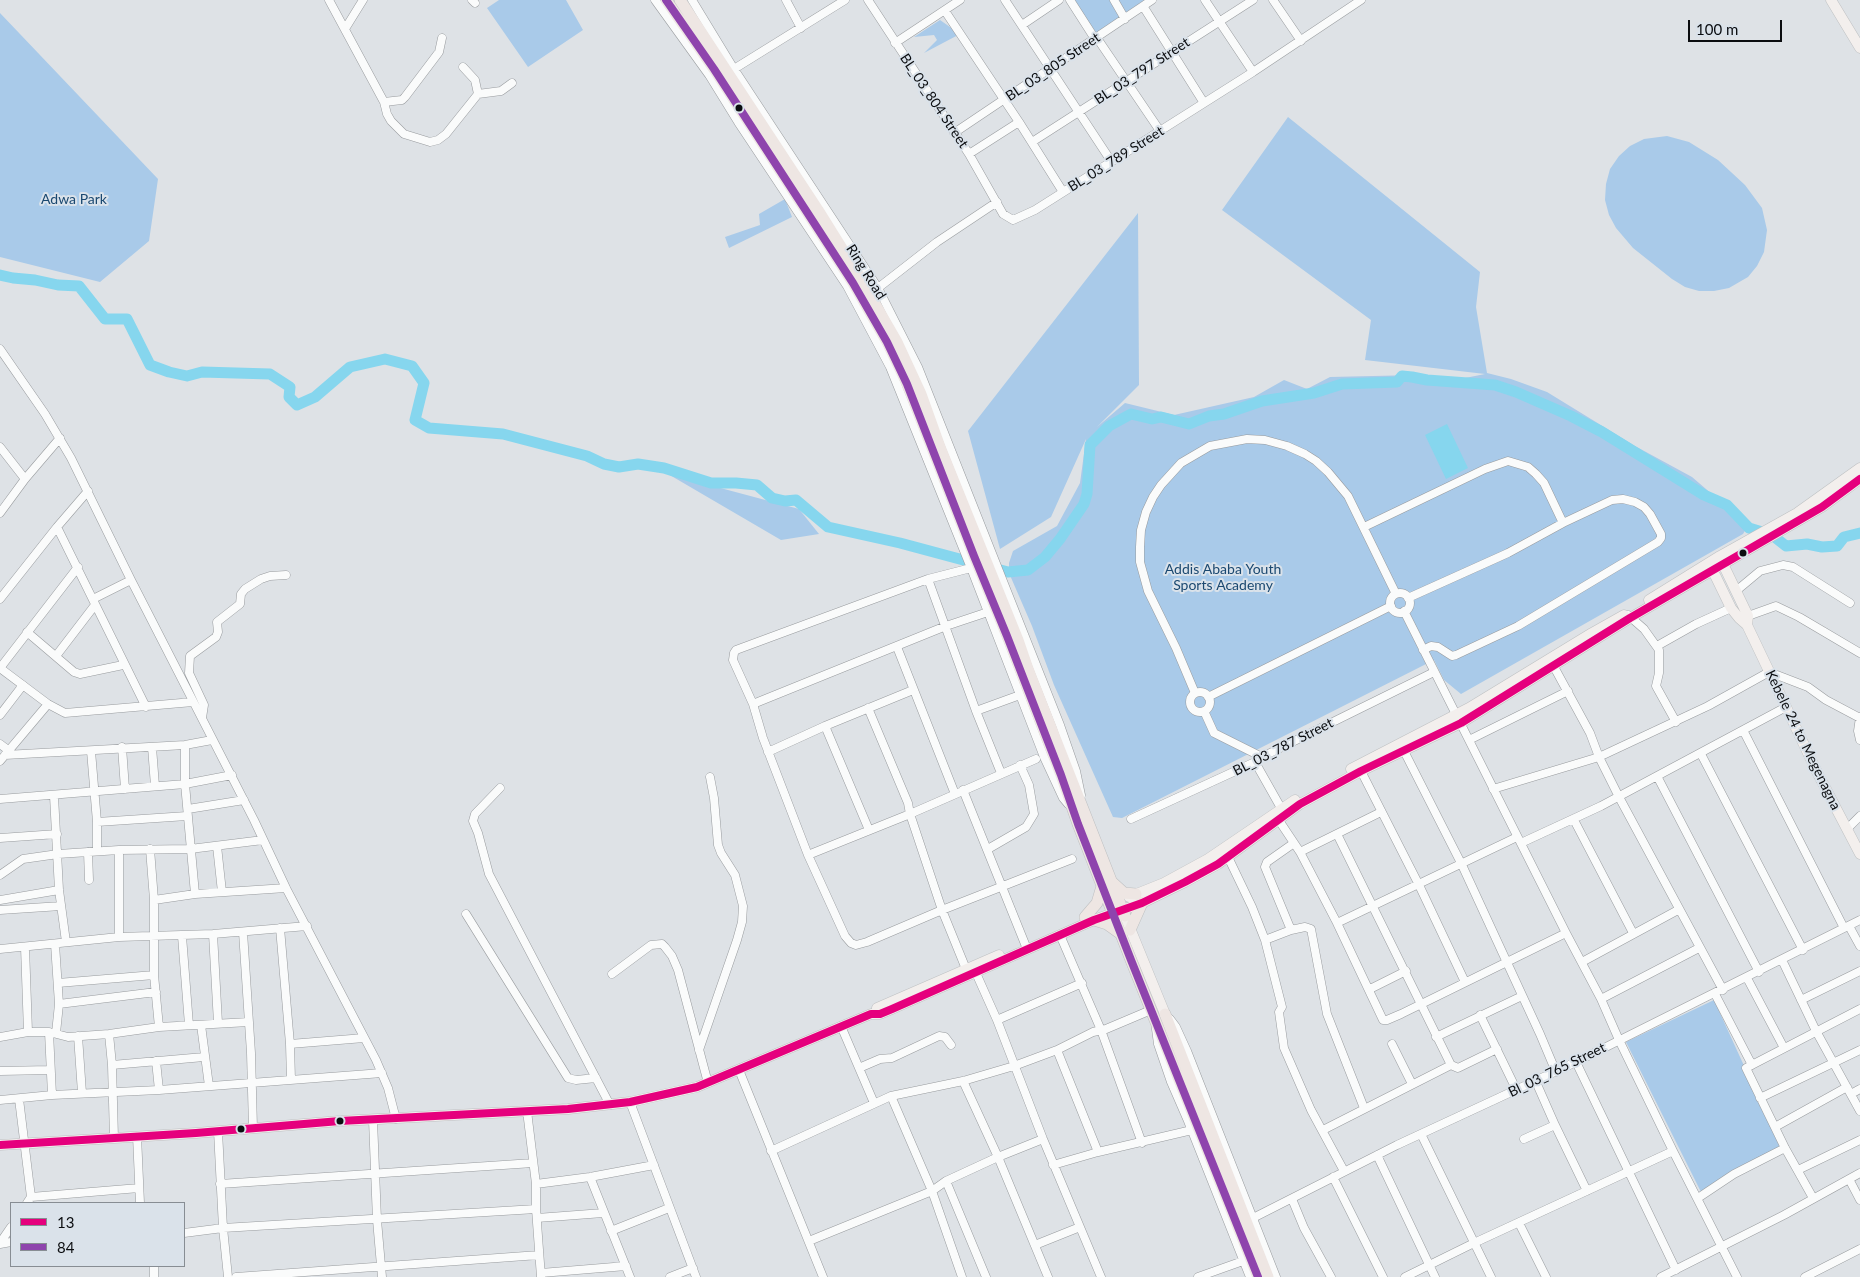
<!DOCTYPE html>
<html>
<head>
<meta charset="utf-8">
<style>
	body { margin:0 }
	#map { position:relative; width:1860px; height:1277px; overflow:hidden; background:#dee2e6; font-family:Lato,sans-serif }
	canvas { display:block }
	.legend { position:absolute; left:10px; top:1202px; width:175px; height:65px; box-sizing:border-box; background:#dae2ea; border:1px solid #878d93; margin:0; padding:6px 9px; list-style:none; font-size:15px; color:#0b0d10 }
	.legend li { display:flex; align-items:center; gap:10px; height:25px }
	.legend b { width:25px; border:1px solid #878d93 }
	.scale { position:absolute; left:1688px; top:20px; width:94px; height:22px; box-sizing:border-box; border:2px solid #0b0d10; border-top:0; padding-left:6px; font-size:15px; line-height:18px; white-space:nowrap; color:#0b0d10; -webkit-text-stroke:4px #dae2ea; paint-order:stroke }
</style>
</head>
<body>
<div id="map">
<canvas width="1860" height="1277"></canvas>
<ul class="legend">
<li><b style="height:6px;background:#e5007d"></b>13</li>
<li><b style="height:6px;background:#8e44ad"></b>84</li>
</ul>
<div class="scale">100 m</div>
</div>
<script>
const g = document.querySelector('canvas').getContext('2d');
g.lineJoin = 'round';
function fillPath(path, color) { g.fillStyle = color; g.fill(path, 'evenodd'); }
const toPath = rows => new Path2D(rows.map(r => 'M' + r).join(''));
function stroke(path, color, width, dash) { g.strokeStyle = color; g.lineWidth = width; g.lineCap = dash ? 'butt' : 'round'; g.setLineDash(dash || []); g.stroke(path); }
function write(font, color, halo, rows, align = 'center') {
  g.font = font + ' Lato,sans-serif'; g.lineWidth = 4; g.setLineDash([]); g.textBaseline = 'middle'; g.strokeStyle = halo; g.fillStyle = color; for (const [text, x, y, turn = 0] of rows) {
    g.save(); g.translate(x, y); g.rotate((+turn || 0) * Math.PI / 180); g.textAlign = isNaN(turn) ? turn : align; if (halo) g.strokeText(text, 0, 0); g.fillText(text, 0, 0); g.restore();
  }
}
fillPath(toPath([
	[499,0,566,0,583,30,528,67,487,8],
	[1069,0,1154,0,1095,40],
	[0,13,158,179,149,241,100,282,0,257],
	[940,20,960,34,924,53,937,40,934,35,914,37],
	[1288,117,1480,272,1476,307,1487,373,1511,379,1547,392,1635,446,1692,477,1713,495,1730,506,1746,529,1743,534,1461,694,1444,680,1434,660,1122,818,1113,817,1054,685,1032,626,1009,573,1009,563,1013,551,1057,526,1080,483,1086,439,1051,517,1000,549,968,431,1138,213,1139,385,1097,427,1125,403,1174,415,1254,397,1284,380,1307,389,1330,377,1417,375,1460,379,1485,374,1365,360,1371,320,1222,210],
	[1667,136,1689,142,1718,160,1745,185,1762,208,1767,230,1764,252,1757,266,1748,277,1729,288,1714,291,1699,291,1685,287,1672,279,1633,248,1616,228,1609,215,1605,200,1606,184,1610,169,1619,156,1630,146,1644,139],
	[785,199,792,217,729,248,725,237,760,225,759,214],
	[668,474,799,509,819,534,781,540],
	[1714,1000,1782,1149,1703,1196,1626,1042]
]), '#a9cae9');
fillPath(toPath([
	[1447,424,1468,468,1446,479,1425,435]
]), '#86d6ee');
stroke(toPath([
	[0,275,13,278,35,280,58,285,79,286,105,319,127,319,150,365,169,372,187,376,202,372,270,374,290,387,289,397,297,405,315,397,350,367,385,359,412,366,424,383,415,420,429,428,503,434,587,456,604,464,619,467,638,464,664,468,711,483,736,483,757,485,772,498,785,501,796,500,828,527,900,543,1008,572,1028,570,1045,557,1060,539,1084,504,1087,494,1090,445,1109,426,1131,414,1152,419,1161,417,1189,424,1209,416,1224,414,1262,401,1314,393,1342,384,1397,382,1402,376,1412,377,1427,380,1495,385,1516,392,1571,416,1602,432,1704,495,1727,505,1749,528,1772,535,1786,546,1807,544,1822,547,1837,546,1844,537,1860,533]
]), '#86d6ee', 11);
const minor = toPath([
	[329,0,384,102],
	[472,0,475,3],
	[655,0,709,75,738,122,847,286,890,367,971,568,1044,757,1063,798,1068,804],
	[692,0,734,69,878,288,918,367,1060,725,1076,771,1081,795],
	[786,0,801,28],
	[868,0,969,154,1003,214,1013,220,1035,210,1253,72,1361,0],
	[1005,0,1111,161],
	[1070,0,1095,39],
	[1114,0,1125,19],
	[1205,0,1253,72],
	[1273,0,1301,41],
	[1143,6,1204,103],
	[945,11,1019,122,1063,192],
	[1022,25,1059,0],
	[345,29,363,0],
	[442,38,439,52,405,97,402,100,384,102,387,114,391,121,404,134,430,142,438,140,446,134,478,94,501,91,512,83],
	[1097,38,1160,131],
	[895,43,960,0],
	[463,67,475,80,478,94],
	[734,69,845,0],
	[954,133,1152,0],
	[1032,142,1253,0],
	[969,154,1019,122],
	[878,288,937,242,997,202],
	[0,349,45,414,71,458,131,580,254,820,286,888,376,1060,388,1088,396,1119],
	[0,447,25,479],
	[0,513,25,479,60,438],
	[57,527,146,707],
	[1364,527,1485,469,1508,461,1528,467,1536,474,1544,483,1563,523],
	[78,567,0,668,48,704,65,713,193,702],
	[971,568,928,579,736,650,734,653,733,660,753,704,763,738,808,855,845,936,851,943,856,945,867,942,942,910,1072,859],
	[928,579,976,711,1001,773],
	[1736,591,1760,571,1783,565,1793,567,1850,603],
	'1390 603a10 10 0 1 1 20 0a10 10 0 1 1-20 0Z',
	[1408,598,1508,553,1563,523,1612,500,1623,499,1635,502,1644,507,1650,514,1661,534,1661,538,1658,542,1518,626,1456,655,1452,656,1438,647,1431,646,1423,650],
	[0,599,57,527,88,491],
	[93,599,131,580],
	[1404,611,1566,933,1601,999,1619,1040,1673,1151,1737,1277],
	[1628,615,1644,629,1659,650,1659,673,1656,686,1676,722],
	[1748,616,1776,606,1799,617,1860,653],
	[27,632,74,672,80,674,123,665],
	[1657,646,1696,624,1731,608],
	[897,647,955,794],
	[56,656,95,605],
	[1553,665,1590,733,1599,757,1619,797,1723,990],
	'1190 702a10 10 0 1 1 20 0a10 10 0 1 1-20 0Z',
	[1195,693,1176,648,1148,591,1140,562,1140,547,1141,530,1146,512,1153,497,1161,485,1181,463,1210,446,1247,439,1265,440,1287,446,1305,454,1316,461,1328,472,1348,496,1396,594],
	[1208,697,1391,606],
	[753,704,946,626,988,612],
	[868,708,908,803,910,814,942,910,966,969],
	[976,711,1020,695],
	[1204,711,1214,733,1262,757],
	[0,715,23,685],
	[1860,717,1858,731,1860,740],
	[202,718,204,705,189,673,190,656,216,637,218,632,217,622,240,604,241,594,245,589,261,579,270,576,286,575],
	[825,726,869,830],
	[1743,730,1844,928],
	[1469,740,1568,691],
	[0,744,8,750],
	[185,745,185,784,195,894],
	[122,747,125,789],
	[152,747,155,786],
	[91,751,97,822,97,851],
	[1404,751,1462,865,1540,1034,1556,1072],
	[768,752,825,726,913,690],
	[1701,754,1803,950],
	[5,755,185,745,212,740],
	[0,761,48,704],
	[1255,762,1281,808],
	[1361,771,1419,885,1465,982],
	[1657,776,1759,972],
	[500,788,475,814,473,821,478,833,489,874,610,1105],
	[1493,789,1599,757,1708,706,1769,672,1808,687,1826,700,1860,718],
	[963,790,1025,944],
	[54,796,59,890,66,942],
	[0,799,185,784,232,775],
	[188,809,244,800],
	[1131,819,1255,762,1262,757,1434,672],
	[1278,819,1300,852,1337,923,1383,1020,1387,1020,1401,1014,1566,933],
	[1574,820,1633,933],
	[97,822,187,816],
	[1847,829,1860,816],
	[1337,834,1451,1065,1458,1068,1497,1049],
	[0,838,57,834],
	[1521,843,1601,806,1786,707],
	[217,846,222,892],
	[150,849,154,900,154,975,159,1027],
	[988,849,1026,827,1034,814,1029,785,1020,765],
	[119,850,119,937],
	[88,852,89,880],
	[1300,852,1381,812],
	[808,855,910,814,1036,759],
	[1228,857,1252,907,1265,940,1282,1007,1279,1012,1284,1048,1311,1110,1344,1171],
	[0,875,23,859,58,854,119,850,190,849,263,840],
	[0,900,59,890],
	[154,900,195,894,286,888],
	[0,910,61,906],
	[466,914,568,1078,576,1080,596,1078],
	[1337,923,1517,837],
	[1849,926,1860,946],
	[280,928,290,1044,291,1080],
	[1291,930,1265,867,1267,862,1294,843],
	[243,932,251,1053,253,1128],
	[213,934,218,1023],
	[1060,935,1101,1030,1142,1143],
	[182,936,189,1025],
	[1265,940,1291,930,1305,927,1311,929,1327,1014,1364,1108],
	[55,944,59,1004,56,1033],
	[25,947,28,1032],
	[0,949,119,937,213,934,307,926],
	[1782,960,1816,1031,1860,1111],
	[1582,962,1678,910],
	[976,973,997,1020,1043,1139,1101,1277],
	[612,974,651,945,662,944,665,947,672,956,678,970,708,1083],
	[1747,978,1784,1048],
	[58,983,154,975],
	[1370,989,1406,971],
	[1715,994,1752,1065],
	[1601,999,1699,948],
	[1801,1000,1860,971],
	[59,1004,156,992],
	[1480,1015,1517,1091],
	[1170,1019,1176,1027,1187,1051,1276,1277],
	[997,1020,1082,983],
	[201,1025,209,1086],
	[841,1026,874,1103],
	[1156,1029,1158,1044,1171,1082,1188,1121,1250,1277],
	[49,1032,52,1095],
	[109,1034,112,1065,114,1138],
	[78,1036,82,1093],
	[0,1037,28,1032,49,1032,68,1037,109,1034,159,1027,249,1022],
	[1436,1037,1522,996],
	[290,1044,364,1038],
	[1392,1044,1412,1084],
	[699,1050,737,940,742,922,743,906,735,875,721,853,718,845,714,798,710,777],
	[1057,1050,1098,1152],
	[156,1061,159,1090],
	[1576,1062,1676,1270],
	[112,1065,204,1057],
	[859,1068,880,1059,892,1058,939,1036,945,1037,951,1045],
	[739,1070,823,1277],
	[0,1071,50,1070],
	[963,1081,998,1157,1048,1277],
	[1536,1082,1555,1125,1587,1191],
	[1851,1094,1860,1089],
	[891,1096,932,1191,962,1277],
	[1760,1098,1860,1050],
	[19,1099,31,1197,27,1203],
	[0,1100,52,1095,159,1090,382,1073],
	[630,1102,696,1277],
	[527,1111,536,1184,536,1209,541,1277],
	[373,1120,377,1220,382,1277],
	[1775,1127,1847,1087],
	[1323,1130,1451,1065],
	[218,1131,223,1228,228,1277],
	[1421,1134,1491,1277],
	[137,1136,140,1203],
	[1524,1139,1555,1125],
	[771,1151,891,1096,963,1081,1014,1066,1057,1050,1093,1032,1106,1029,1151,1010],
	[1377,1155,1435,1277],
	[1053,1165,1098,1152,1192,1130],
	[1798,1170,1860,1140],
	[590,1177,630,1277],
	[1333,1177,1383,1277],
	[1849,1179,1860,1200],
	[946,1181,986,1277],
	[220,1184,533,1163],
	[536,1184,590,1177,654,1165],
	[31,1197,139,1188],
	[1698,1198,1734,1174,1785,1148],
	[1813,1198,1785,1148,1746,1068,1860,1009],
	[1292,1199,1304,1228,1331,1277],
	[537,1218,603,1213],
	[1253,1218,1397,1145,1576,1062,1860,920],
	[1519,1223,1546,1277],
	[611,1231,669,1208],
	[184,1233,223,1228,536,1209],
	[809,1241,932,1191,946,1181,998,1157,1043,1139],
	[0,1243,11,1227],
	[0,1244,11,1242],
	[1035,1245,1080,1227],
	[541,1273,626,1266],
	[154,1277,154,1266],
	[236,1277,539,1255],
	[670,1277,693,1268],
	[1198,1277,1243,1261],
	[1405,1277,1474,1243,1673,1151],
	[1661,1277,1784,1215,1860,1173],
	[1805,1277,1860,1249]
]);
const major = toPath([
	[1831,0,1860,48],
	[1723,564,1748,616,1747,625],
	[1713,571,1731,608,1739,618,1747,625,1817,772,1860,854],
	[1649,600,1720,556,1797,513,1860,468],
	[1351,769,1469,708,1592,633,1624,615],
	[1129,897,1164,883,1208,859,1295,800],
	[1125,916,1165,1014],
	[877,1008,999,955],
	[0,1145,196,1133,340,1121,568,1109,630,1102,697,1087,871,1014,880,1014,892,1009,1060,935,1094,920,1142,903,1185,882,1218,864,1300,804,1361,771,1461,723,1630,618,1822,507,1860,479]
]);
const highway = toPath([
	[666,0,714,69,853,283,887,342,907,384,974,556,1007,636,1061,775,1078,824,1131,960,1258,1277],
	[680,0,818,210,856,271,897,342,921,394,940,447,1018,640,1028,669,1125,916],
	[1113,883,1124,893,1136,894],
	[1085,917,1097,903,1102,886],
	[1094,920,1107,924,1121,934],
	[1130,930,1142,903],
	[1165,1014,1268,1277]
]);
stroke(minor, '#989b9e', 9);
stroke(major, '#bec0c2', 11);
stroke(highway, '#bec0c2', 12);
stroke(minor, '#fafbfb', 8);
stroke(major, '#f3efed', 10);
stroke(highway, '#eee6e3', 11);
stroke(toPath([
	[0,1145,196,1133,340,1121,568,1109,630,1102,697,1087,871,1014,880,1014,892,1009,1060,935,1094,920,1142,903,1185,882,1218,864,1300,804,1361,771,1461,723,1630,618,1822,507,1860,479]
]), '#e5007d', 8);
stroke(toPath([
	[666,0,714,69,853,283,887,342,907,384,974,556,1007,636,1061,775,1078,824,1131,960,1258,1277]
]), '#8e44ad', 8);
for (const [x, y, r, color] of [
	[739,108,4.5,"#0b0d10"],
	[1743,553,4.5,"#0b0d10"],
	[340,1121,4.5,"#0b0d10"],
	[241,1129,4.5,"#0b0d10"]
]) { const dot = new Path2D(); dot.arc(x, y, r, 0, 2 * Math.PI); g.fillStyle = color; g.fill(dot); stroke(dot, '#dae2ea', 2); }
write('14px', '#0b0d10', '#dae2ea', [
	["BL_03_805 Street",1053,67,-34],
	["BL_03_797 Street",1142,71,-33],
	["BL_03_804 Street",934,101,56],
	["BL_03_789 Street",1116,159,-32],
	["Ring Road",866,272,58],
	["Kebele 24 to Megenagna",1803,740,64],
	["BL_03_787 Street",1283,747,-27],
	["Bl_03_765 Street",1557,1070,-26]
]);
write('14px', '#1a4870', '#dae2ea', [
	["Adwa Park",74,199],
	["Addis Ababa Youth",1223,569],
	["Sports Academy",1223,585]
]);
</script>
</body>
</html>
